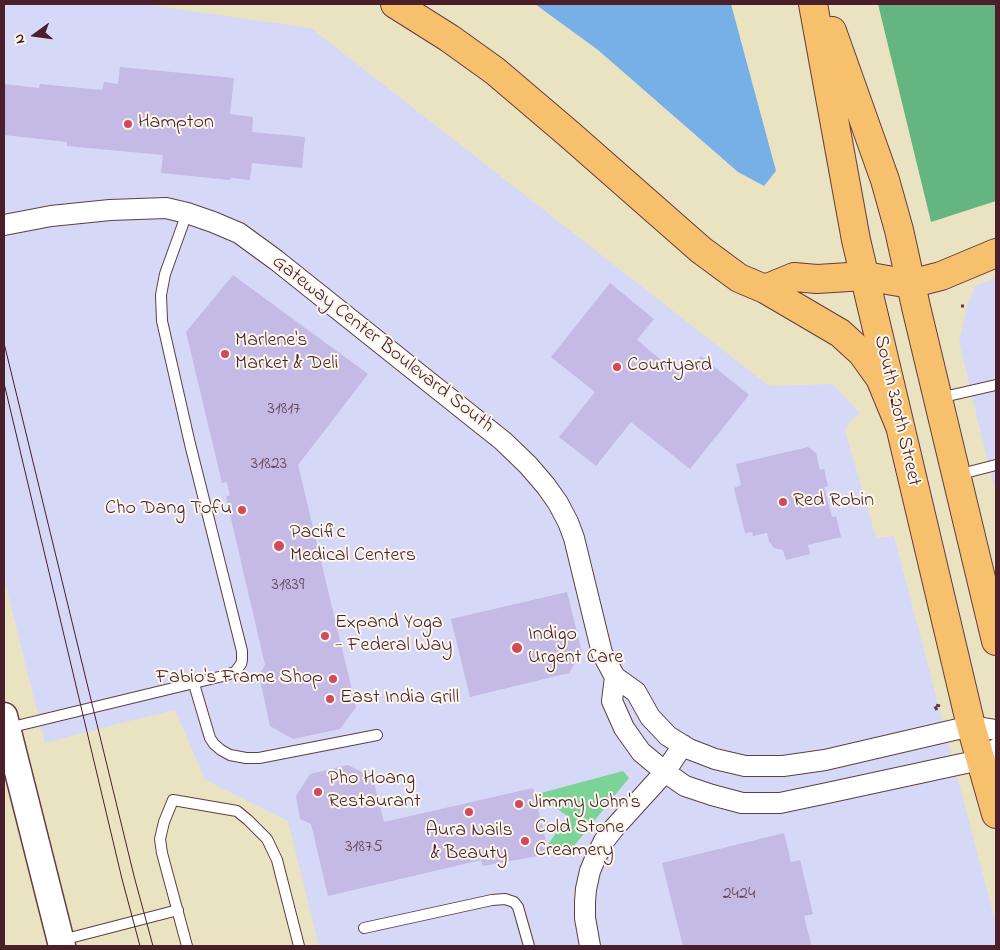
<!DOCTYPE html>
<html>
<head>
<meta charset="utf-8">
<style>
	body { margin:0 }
	#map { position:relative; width:1000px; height:950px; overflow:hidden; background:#eae3c1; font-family:"Indie Flower",sans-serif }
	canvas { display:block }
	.frame { position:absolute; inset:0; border:5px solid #4a1f2b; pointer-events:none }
	.north { position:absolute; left:10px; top:10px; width:50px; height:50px; -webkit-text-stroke:4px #fbf7ec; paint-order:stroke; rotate:256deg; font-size:14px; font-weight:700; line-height:20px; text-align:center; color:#4a1f2b }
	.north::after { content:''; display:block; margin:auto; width:18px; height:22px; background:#4a1f2b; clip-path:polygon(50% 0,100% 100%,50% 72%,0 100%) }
</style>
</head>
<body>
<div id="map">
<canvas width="1000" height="950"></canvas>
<div class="frame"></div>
<div class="north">N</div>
</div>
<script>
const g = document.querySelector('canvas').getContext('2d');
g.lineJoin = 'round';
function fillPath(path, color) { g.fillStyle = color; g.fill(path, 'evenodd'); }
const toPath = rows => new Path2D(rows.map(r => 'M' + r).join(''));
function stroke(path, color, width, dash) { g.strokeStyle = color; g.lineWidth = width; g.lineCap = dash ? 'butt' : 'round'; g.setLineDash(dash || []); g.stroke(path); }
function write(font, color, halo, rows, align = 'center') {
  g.font = font + ' "Indie Flower",sans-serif'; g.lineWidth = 4; g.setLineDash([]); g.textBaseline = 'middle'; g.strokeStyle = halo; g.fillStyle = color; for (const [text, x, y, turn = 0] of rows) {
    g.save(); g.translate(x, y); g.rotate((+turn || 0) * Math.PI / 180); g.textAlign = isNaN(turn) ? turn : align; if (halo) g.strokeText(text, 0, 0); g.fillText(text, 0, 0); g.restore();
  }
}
fillPath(toPath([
	[4,4,142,4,311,28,769,386,832,384,860,413,851,420,845,430,876,538,894,536,996,924,996,946,319,946,288,821,205,780,175,710,129,721,45,743,4,578],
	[996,278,996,495,959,342,967,307,975,286]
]), '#d6d8f8');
fillPath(toPath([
	[623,771,629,778,565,857,546,848,567,816,537,794]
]), '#7bd398');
fillPath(toPath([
	[878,4,996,4,996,201,931,222]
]), '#64b580');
fillPath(toPath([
	[535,4,731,4,776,171,764,186,738,172,598,50]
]), '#77afe7');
fillPath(toPath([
	[120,67,234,78,230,114,253,117,252,132,305,137,302,168,252,163,250,180,231,178,230,180,161,173,163,155,67,146,67,142,4,135,4,84,39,88,40,84,102,90,104,82,118,84],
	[233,275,368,374,298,465,356,707,340,729,293,739,270,726,259,675,265,665,226,497,230,495,227,482,222,483,186,332],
	[610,283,654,319,637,340,683,378,701,356,749,395,690,469,631,422,596,466,559,437,595,392,551,357],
	[808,447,816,453,820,470,824,469,828,486,824,487,832,517,836,516,841,537,808,545,810,554,786,560,783,550,774,548,769,541,767,533,753,536,752,532,745,533,734,488,741,485,736,464],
	[567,592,582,652,569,673,470,697,451,619],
	[348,765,373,778,384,822,533,788,549,854,483,866,481,860,328,896,311,824,300,819,296,796,310,774],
	[784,833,791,862,800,860,813,914,804,916,811,945,805,946,683,946,662,863]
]), '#c5b9e5');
const service = toPath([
	[939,398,996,385],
	[957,475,996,465],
	[194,684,210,738,214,744,221,750,230,755,246,758,259,758,377,735],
	[8,728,223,676,235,672,241,664,242,660,242,651,190,444,162,321,161,295,165,274,187,213],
	[364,928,492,900,505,899,514,902,518,907,529,946],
	[62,940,178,910],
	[187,946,162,853,160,839,164,822,173,800,237,811,248,820,267,839,277,860,299,946]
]);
const minor = toPath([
	[4,225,51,216,110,210,166,208,187,213,213,222,239,233,276,260,503,441,528,465,546,486,558,503,568,522,574,538,602,653,615,677,636,692,650,717,668,736,689,749,715,759,745,766,783,766,825,760,971,726,996,730],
	[615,677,612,701,624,728,641,752,665,772,685,786,712,795,742,803,780,803,832,792,980,760,996,749],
	[590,946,585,918,585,902,586,889,590,871,595,859,604,841,615,827,665,772,683,745]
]);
const tertiary = toPath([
	[4,716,62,946]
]);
const primary = toPath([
	[813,4,856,240,971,726,996,814],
	[832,31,885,180,899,230,916,307,996,641]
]);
const motorway = toPath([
	[395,4,449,38,495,71,569,134,701,250,739,278,765,289,840,333,862,353,880,378,899,424],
	[765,289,794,277,817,279,865,276,910,284,941,276,996,253]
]);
stroke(service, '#623c42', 12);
stroke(minor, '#623c42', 22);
stroke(tertiary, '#623c42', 29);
stroke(primary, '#623c42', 30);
stroke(motorway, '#623c42', 30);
stroke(toPath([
	[961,306,964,306],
	[937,710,934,705,941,706]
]), '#623c42', 3, [4, 4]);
stroke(service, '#fff', 10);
stroke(minor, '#fff', 20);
stroke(tertiary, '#fff', 26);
stroke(primary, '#f7c06c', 28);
stroke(motorway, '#f7c06c', 28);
stroke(toPath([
	[4,343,134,876,153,946],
	[4,383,122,879,140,946]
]), '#4a1f2b', 1);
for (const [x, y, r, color] of [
	[128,124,5,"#d1495b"],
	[225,354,5,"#d1495b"],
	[617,367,5,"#d1495b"],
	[783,502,5,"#d1495b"],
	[242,510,5,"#d1495b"],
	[279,546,6,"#d1495b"],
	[325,636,5,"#d1495b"],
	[517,648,6,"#d1495b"],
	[333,679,5,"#d1495b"],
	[330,699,5,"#d1495b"],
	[318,792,5,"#d1495b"],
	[519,804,5,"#d1495b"],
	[469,812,5,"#d1495b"],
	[525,841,5,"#d1495b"]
]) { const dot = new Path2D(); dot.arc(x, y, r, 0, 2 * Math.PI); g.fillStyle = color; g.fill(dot); stroke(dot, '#fbf7ec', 2); }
write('18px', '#69465a', null, [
	["31817",284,410],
	["31823",269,465],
	["31839",288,586],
	["31875",364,848],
	["2424",739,895]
]);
write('20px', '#4a1f2b', '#fbf7ec', [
	["Hampton",138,124],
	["Marlene's",235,342],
	["Market & Deli",235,365],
	["Courtyard",627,367],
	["Red Robin",793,502],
	["Cho Dang Tofu",232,510,"right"],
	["Pacific",290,534],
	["Medical Centers",290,557],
	["Expand Yoga",335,624],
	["- Federal Way",335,647],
	["Indigo",528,636],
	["Urgent Care",528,659],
	["Fabio's Frame Shop",323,679,"right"],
	["East India Grill",340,699],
	["Pho Hoang",328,780],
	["Restaurant",328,803],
	["Jimmy John's",529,804],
	["Cold Stone",535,829],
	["Creamery",535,852],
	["Aura Nails",469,832,"center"],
	["& Beauty",469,855,"center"]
], 'left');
write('20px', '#4a1f2b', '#fbf7ec', [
	["Gateway Center Boulevard South",382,345,38],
	["South 320th Street",896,411,77]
]);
</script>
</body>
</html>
